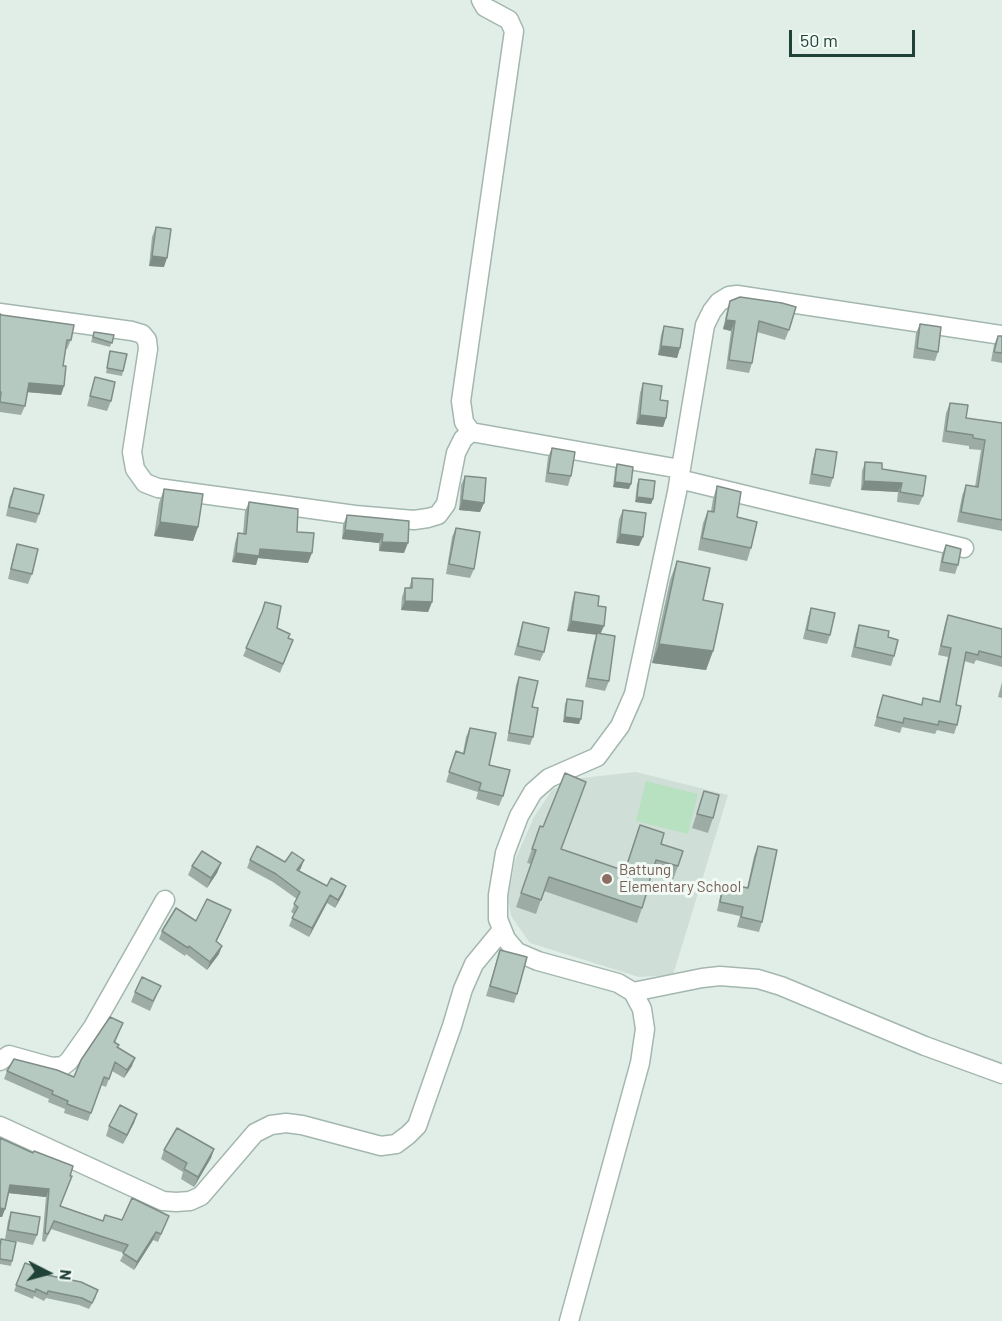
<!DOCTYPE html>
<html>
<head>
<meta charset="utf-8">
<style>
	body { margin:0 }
	#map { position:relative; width:1002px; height:1321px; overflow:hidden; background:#e1eee8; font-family:Barlow,sans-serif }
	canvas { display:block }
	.north { position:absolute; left:18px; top:1243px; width:60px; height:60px; -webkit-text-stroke:4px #f2faf6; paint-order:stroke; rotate:96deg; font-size:16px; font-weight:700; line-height:24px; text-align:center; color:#1f4137 }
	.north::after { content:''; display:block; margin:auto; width:21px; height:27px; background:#1f4137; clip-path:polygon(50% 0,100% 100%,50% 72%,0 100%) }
	.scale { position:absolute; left:789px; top:30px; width:126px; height:27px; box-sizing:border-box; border:3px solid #1f4137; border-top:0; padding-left:8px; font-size:18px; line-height:21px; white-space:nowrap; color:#1f4137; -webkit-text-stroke:4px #f2faf6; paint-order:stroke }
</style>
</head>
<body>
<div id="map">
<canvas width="1002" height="1321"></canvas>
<div class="north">N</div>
<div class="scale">50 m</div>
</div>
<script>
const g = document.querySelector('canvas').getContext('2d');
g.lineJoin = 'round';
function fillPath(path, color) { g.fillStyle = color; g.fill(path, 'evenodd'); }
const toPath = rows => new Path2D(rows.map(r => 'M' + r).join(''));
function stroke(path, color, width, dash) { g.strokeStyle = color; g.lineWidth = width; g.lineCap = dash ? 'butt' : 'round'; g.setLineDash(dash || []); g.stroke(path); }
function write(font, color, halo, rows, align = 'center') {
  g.font = font + ' Barlow,sans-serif'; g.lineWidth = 6; g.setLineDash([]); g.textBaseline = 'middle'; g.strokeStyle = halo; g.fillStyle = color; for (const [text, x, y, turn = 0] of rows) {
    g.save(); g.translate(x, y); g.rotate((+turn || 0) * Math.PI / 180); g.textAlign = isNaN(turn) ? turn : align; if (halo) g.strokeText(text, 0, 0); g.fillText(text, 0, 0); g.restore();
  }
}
fillPath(toPath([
	[636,772,728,795,673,975,639,977,530,943,511,916,508,898,515,860,534,817,552,790,573,779]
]), '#cfded7');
fillPath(toPath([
	[646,781,698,794,688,834,636,821]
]), '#b8e1c2');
const street = toPath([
	[0,313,132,331,142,334,147,340,148,349,132,452,135,469,145,483,158,488,355,515,414,520,428,518,438,515,446,504,456,453,463,439,471,432,680,469],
	[471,432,464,422,461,401,514,31,509,20,485,7,481,0],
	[679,479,964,548],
	[633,992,702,978,720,976,758,979,781,986,925,1046,1002,1074],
	[0,1061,9,1055,52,1067,63,1066,69,1061,93,1027,165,900],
	[0,1126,163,1201,176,1202,190,1201,201,1196,255,1133,271,1125,286,1123,302,1125,381,1146,396,1144,408,1135,417,1126,452,1026,463,989,474,964,502,930],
	[569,1321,640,1063,645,1029,642,1009,633,992,618,983,538,961,517,952,506,939,498,919,498,895,505,853,519,816,533,792,549,778,597,757,620,726,634,694,677,492,705,325,712,311,719,302,729,296,737,295,1002,335]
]);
stroke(street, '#a3b7af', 21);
stroke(street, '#fff', 18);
fillPath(toPath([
	[156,227,164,267,149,266,152,237],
	[730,301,789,330,785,340,757,332,752,363,749,373,726,369,731,331,723,329,727,311],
	[0,314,71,340,67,349,66,349,63,366,64,386,61,395,27,392,25,406,21,415,0,412],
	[920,324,938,352,935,361,913,358,916,333],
	[664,326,680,348,677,358,658,355,661,335],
	[94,332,114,335,110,347,91,342],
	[998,336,1002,336,1002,363,991,361,994,345],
	[110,351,123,371,122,376,106,373],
	[95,377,111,401,107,411,87,406],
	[643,383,660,400,666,418,663,427,636,424,640,393],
	[950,403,966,418,1002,423,1002,531,957,522,962,496,966,485,975,487,981,450,969,449,969,446,942,442,946,413],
	[552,448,571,476,568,486,545,482,548,457],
	[816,449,833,478,830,487,809,484,813,459],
	[865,462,882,469,923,496,919,505,897,502,898,492,861,490,862,471],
	[617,464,629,489,613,487,615,469],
	[465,476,484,503,480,512,459,510,461,485],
	[639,479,653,499,651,504,635,502,637,484],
	[717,486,737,517,751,548,747,561,698,550,703,523,708,511,711,511,713,499],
	[14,488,39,514,36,523,6,516,10,497],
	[164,489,198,527,193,541,154,536,159,503],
	[249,502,297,532,308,563,258,558,256,565,232,562,235,543,238,533,243,534,245,511],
	[623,510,639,546,616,543,619,519],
	[347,515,409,521,404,553,379,551,379,543,342,539,343,525],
	[456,528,474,569,470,578,446,574,452,537],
	[17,544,32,574,28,584,8,579,14,553],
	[946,545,958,565,955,574,939,571,942,554],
	[677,561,713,651,706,670,652,663,670,580],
	[412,578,432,602,428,612,401,610,402,597,405,588,409,588],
	[575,592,598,606,601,634,609,681,605,691,585,687,594,642,597,635,567,631,572,602],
	[265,602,277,628,288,638,293,640,280,673,243,656,260,618],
	[811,608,830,635,827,644,803,639,808,617],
	[948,615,1002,629,1002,667,976,660,974,664,964,661,956,705,957,725,954,734,937,730,935,734,902,727,900,733,874,726,883,695,921,705,923,698,939,701,948,657,938,655,945,624],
	[523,622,544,652,540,661,514,655,520,632],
	[859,625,888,637,894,656,891,666,851,657,856,634],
	[519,677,532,707,533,737,530,745,507,741,516,685],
	[1002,682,1002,698,998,697],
	[567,699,579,724,563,722,565,704],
	[470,728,489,765,503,796,499,806,476,799,478,792,446,782,456,751,463,753,466,737],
	[704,791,713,818,708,833,692,828],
	[640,825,661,844,678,866,673,880,651,874,642,908,637,923,544,891,536,914,516,907,531,864,527,863,540,826,561,849,624,871],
	[758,846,762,922,759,932,737,927,740,916,717,911,721,892,724,883,747,888,754,856],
	[250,860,285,862,301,868,299,871,343,894,335,908,327,903,309,937,289,926,294,914,291,912,297,899,273,882,247,868],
	[221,863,217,873,207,888,188,875,192,866],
	[231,910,216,942,219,954,207,970,186,954,185,956,159,939,162,931],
	[500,950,517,994,514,1003,486,996],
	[135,992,157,995,150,1011,131,1002],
	[123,1023,115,1043,132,1066,124,1078,112,1071,106,1087,101,1085,88,1121,64,1113,65,1109,48,1102,49,1099,4,1079,7,1071,74,1077],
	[137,1114,134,1123,123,1144,106,1136,109,1126],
	[0,1138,33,1153,60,1206,103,1221,169,1216,158,1242,153,1240,134,1270,120,1261,124,1253,51,1229,45,1242,42,1241,46,1197,9,1193,5,1209,2,1217,0,1217],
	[214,1149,211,1158,194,1187,181,1179,183,1172,161,1159,164,1150],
	[11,1212,37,1235,33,1245,5,1239,8,1221],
	[1,1239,12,1261,11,1266,0,1264,0,1243],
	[25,1263,42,1274,96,1297,89,1309,79,1305,46,1298,44,1301,34,1296,33,1299,14,1291]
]), '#9dada6');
fillPath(toPath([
	[152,256,167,258,164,267,149,266],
	[726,320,735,321,731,331,723,329],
	[661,346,680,348,677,358,658,355],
	[29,383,64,386,61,395,26,392],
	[640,415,666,418,663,427,636,424],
	[864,481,902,483,898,492,861,490],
	[615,482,631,484,629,489,613,487],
	[637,497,653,499,651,504,635,502],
	[462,500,484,503,480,512,459,510],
	[160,522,198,527,193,541,154,536],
	[345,530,383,534,379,543,342,539],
	[620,534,643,537,639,546,616,543],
	[382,542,408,543,404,553,379,551],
	[260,549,312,553,308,563,258,558,256,565,232,562,236,553],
	[405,601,432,602,428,612,401,610],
	[571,621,604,626,600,635,567,631],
	[659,644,713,651,706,670,652,663],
	[565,717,581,719,579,724,563,722],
	[304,860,301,868,294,878,297,870],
	[221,863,217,873,207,888,211,878],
	[346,886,343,894,335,908,338,900],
	[330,895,327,903,309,937,312,928],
	[231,910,228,918,213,949,216,941],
	[222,946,219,954,207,970,210,962],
	[135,1058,132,1066,124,1078,127,1070],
	[137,1114,134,1123,123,1144,127,1135],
	[214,1149,211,1158,194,1187,198,1177],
	[10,1185,49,1189,46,1197,7,1193],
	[0,1208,5,1209,2,1217,0,1217],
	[156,1232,153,1240,134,1270,137,1262]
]), '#7f8d87');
const building = toPath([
	[156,227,171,229,167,258,152,256,156,227],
	[740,297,782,303,796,307,789,330,759,321,752,363,729,360,735,321,726,320,730,301,740,297],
	[0,314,2,315,74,325,71,340,67,340,63,366,66,366,64,386,29,383,25,406,0,402,1,392,0,392,0,314],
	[920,324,941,327,938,352,917,348,920,324],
	[664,326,683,329,680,348,661,346,664,326],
	[94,332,114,335,112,343,93,337,94,332],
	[998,336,1002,336,1002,353,994,352,998,336],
	[110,351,127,354,123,371,107,368,110,351],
	[95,377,115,382,111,401,90,396,95,377],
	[643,383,662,386,660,400,668,401,666,418,640,415,643,383],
	[950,403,968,405,966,418,1002,423,1002,520,961,512,966,485,978,487,985,440,973,438,973,435,946,431,950,403],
	[552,448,575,452,571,476,548,473,552,448],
	[816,449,837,452,833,478,812,474,816,449],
	[865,462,882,463,882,469,926,476,923,496,900,492,902,483,864,481,865,462],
	[617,464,633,467,631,484,615,482,617,464],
	[465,476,486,478,484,503,462,500,465,476],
	[639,479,655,481,653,499,637,497,639,479],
	[717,486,741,492,737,517,757,522,751,548,702,538,708,511,714,512,717,486],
	[14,488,44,495,39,514,9,507,14,488],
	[164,489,203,494,198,527,160,522,164,489],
	[249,502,298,509,297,532,314,533,312,553,260,549,259,556,236,553,238,533,246,534,249,502],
	[623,510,646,513,643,537,620,534,623,510],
	[347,515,409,521,408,543,382,542,383,534,345,530,347,515],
	[456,528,480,532,474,569,449,564,456,528],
	[17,544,38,549,32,574,11,569,17,544],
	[946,545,961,549,958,565,942,562,946,545],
	[677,561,710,568,703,600,723,604,713,651,659,644,677,561],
	[412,578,433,579,432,602,405,601,405,588,412,588,412,578],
	[575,592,599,596,598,606,606,607,604,626,571,621,575,592],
	[265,602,281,606,277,628,290,634,288,638,293,640,283,664,246,648,262,612,265,602],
	[811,608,835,613,830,635,807,630,811,608],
	[948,615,1002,629,1002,657,979,651,978,655,966,652,956,705,961,706,957,725,939,721,938,725,904,718,903,723,877,717,883,695,922,705,923,698,940,702,951,648,941,646,948,615],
	[523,622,549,628,544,652,518,646,523,622],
	[859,625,889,631,888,637,898,640,894,656,855,647,859,625],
	[597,633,615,636,609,681,588,678,597,633],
	[519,677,538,681,532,707,538,708,533,737,509,733,519,677],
	[567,699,583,701,581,719,565,717,567,699],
	[470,728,496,733,489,765,510,770,503,796,479,790,481,783,449,772,456,751,464,754,470,728],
	[565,773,586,782,561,849,625,871,640,825,664,833,661,844,683,851,678,866,656,860,648,885,649,885,642,908,549,877,541,900,521,893,536,850,532,849,540,826,543,827,565,773],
	[704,791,719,795,713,818,697,814,704,791],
	[257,846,285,862,292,852,304,860,297,870,327,886,331,878,346,886,338,900,330,895,312,928,292,918,298,907,294,904,300,892,276,874,250,860,257,846],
	[758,846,777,850,762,922,741,917,743,907,720,902,724,883,748,888,758,846],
	[202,851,221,863,211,878,192,866,202,851],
	[207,899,231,910,216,941,222,946,210,962,189,946,188,948,162,931,176,908,196,921,207,899],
	[500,950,527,957,517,994,490,986,500,950],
	[142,977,161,986,153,1001,135,992,142,977],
	[110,1017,123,1023,114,1042,119,1045,117,1047,135,1058,127,1070,115,1062,109,1079,104,1077,91,1113,67,1104,68,1101,52,1094,53,1091,7,1071,14,1059,57,1070,74,1077,81,1060,110,1017],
	[120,1105,137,1114,127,1135,109,1126,120,1105],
	[177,1128,214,1149,198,1177,184,1169,187,1163,164,1150,177,1128],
	[0,1138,33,1153,34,1151,73,1166,70,1176,72,1176,60,1206,103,1221,105,1215,122,1220,132,1198,169,1216,161,1234,156,1232,137,1262,123,1253,128,1245,54,1221,48,1234,45,1233,49,1189,10,1185,5,1209,0,1208,0,1138],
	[11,1212,40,1217,37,1235,8,1230,11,1212],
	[1,1239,16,1242,12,1261,0,1259,0,1247,1,1239],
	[25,1263,44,1270,42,1274,81,1282,98,1290,92,1303,82,1298,48,1291,47,1294,36,1289,35,1292,16,1285,25,1263]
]);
fillPath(building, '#b6c9c1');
stroke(building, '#7f8d87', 1.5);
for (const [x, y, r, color] of [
	[607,879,6,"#8d6e63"]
]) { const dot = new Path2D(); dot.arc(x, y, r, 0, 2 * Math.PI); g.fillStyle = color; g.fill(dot); stroke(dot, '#f2faf6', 2); }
write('15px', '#785e54', '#f2faf6', [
	["Battung",619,870],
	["Elementary School",619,887]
], 'left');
</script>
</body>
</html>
